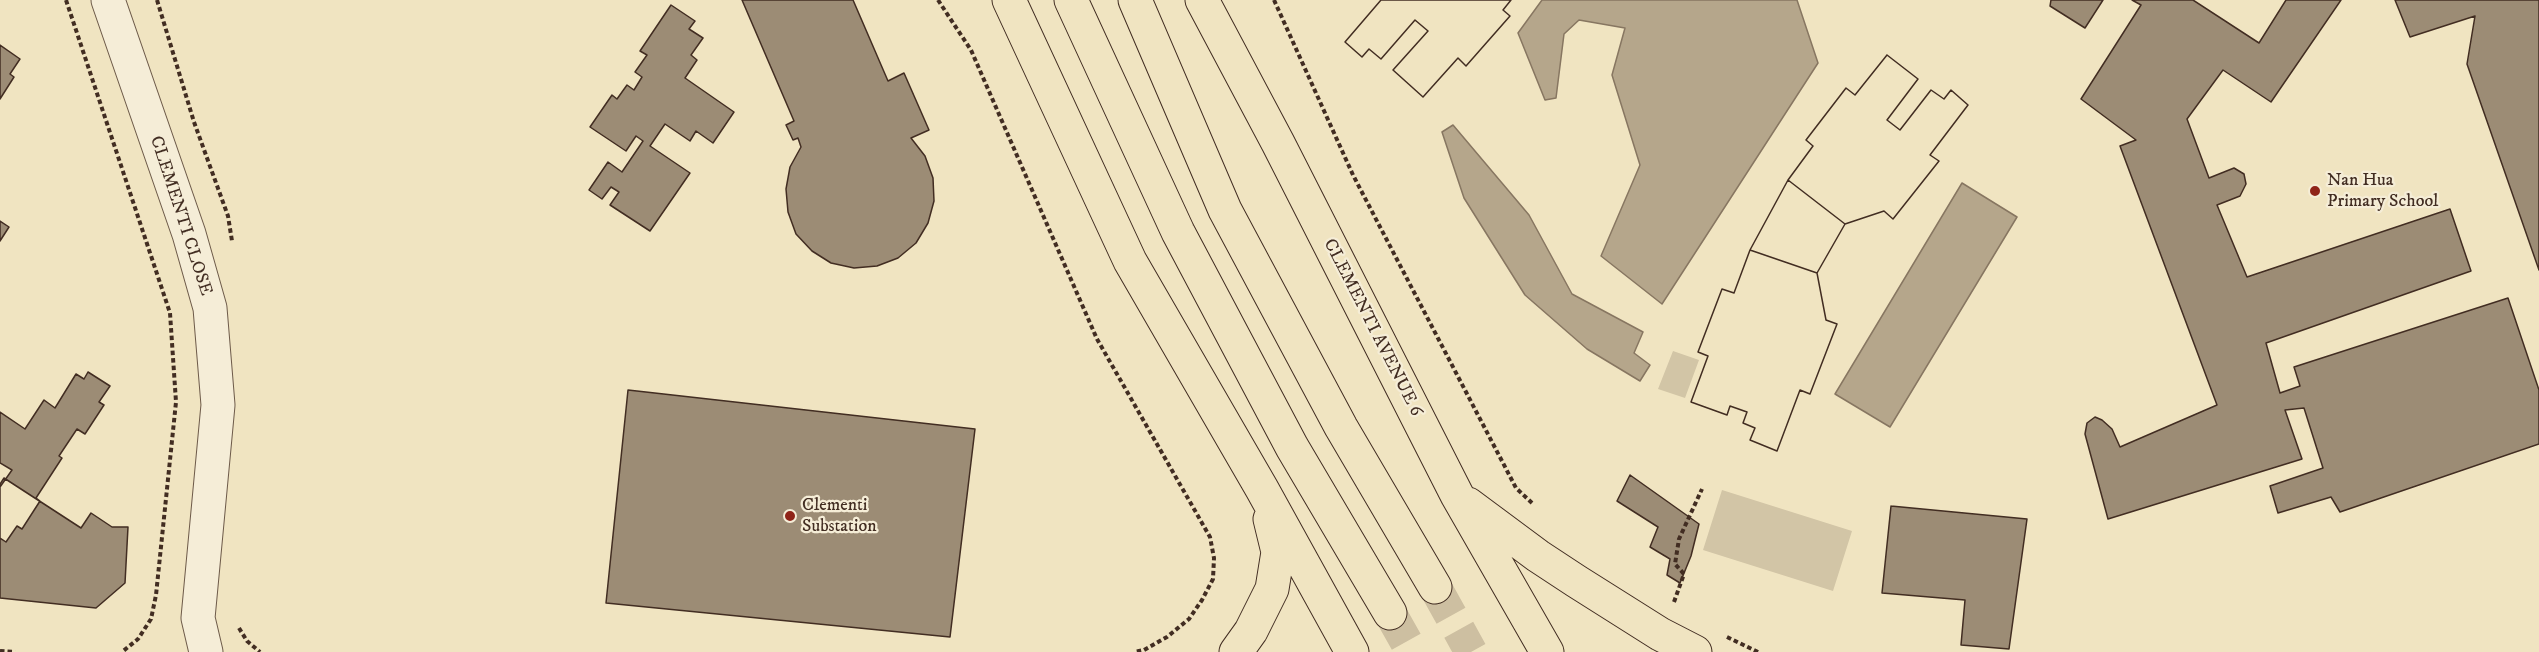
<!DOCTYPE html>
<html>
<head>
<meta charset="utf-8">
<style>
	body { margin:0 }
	canvas { display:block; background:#f0e4c1 }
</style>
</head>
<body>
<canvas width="2539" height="652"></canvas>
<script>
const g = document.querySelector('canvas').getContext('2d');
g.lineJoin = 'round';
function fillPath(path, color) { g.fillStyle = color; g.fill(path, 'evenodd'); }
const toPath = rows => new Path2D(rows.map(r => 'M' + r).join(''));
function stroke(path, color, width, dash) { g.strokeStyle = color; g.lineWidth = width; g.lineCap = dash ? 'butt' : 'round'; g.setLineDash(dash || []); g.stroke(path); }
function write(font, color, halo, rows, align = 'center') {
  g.font = font + ' "IM FELL DW Pica",serif'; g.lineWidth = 4.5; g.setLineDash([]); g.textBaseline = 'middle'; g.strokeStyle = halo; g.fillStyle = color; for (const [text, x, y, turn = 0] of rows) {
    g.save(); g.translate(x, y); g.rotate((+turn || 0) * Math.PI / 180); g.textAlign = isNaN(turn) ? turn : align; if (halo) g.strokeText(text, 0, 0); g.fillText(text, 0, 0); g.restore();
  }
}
fillPath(toPath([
	[1673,351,1699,360,1685,398,1658,389],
	[1722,490,1852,531,1833,591,1703,550]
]), '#d2c5a6');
const water = toPath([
	[1542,0,1797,0,1818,63,1662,304,1601,256,1640,165,1612,75,1625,28,1579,20,1564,34,1556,98,1545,100,1518,33,1542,0],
	[1453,125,1529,215,1572,294,1643,332,1634,353,1650,365,1640,381,1587,349,1525,295,1464,198,1442,132,1453,125],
	[1962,183,2017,217,1890,427,1835,394,1962,183]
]);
fillPath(water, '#b5a68b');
stroke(water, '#877661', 1.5);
const building = toPath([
	[742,0,853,0,888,81,904,73,929,130,911,138,925,156,933,178,934,201,928,223,916,243,898,258,877,266,854,268,831,263,812,251,796,234,788,212,786,189,790,167,801,147,798,138,793,140,786,125,794,121,742,0],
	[1381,0,1511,0,1503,10,1510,16,1466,66,1458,58,1423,97,1393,70,1428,31,1415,20,1381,59,1369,49,1362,57,1345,42,1381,0],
	[1381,0,1511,0,1503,10,1510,16,1466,66,1458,58,1423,97,1393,70,1428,31,1415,20,1381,59,1369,49,1362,57,1345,42,1381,0],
	[2051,0,2103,0,2085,28,2050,6,2051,0],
	[2132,0,2193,0,2259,43,2286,0,2341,0,2271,102,2223,70,2187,119,2209,178,2234,168,2244,174,2246,184,2240,196,2217,205,2247,277,2450,209,2471,271,2266,343,2280,393,2300,386,2294,367,2508,298,2539,390,2539,444,2340,512,2331,497,2278,513,2270,486,2323,468,2304,408,2285,410,2302,459,2108,519,2085,434,2087,423,2095,417,2102,420,2112,429,2120,447,2217,405,2120,146,2136,140,2081,99,2141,5,2132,0],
	[2395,0,2539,0,2539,270,2467,64,2475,16,2410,37,2395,0],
	[671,5,695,21,689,29,703,38,691,55,697,60,685,78,734,112,713,143,696,131,690,141,665,124,650,146,690,173,650,231,610,205,619,192,611,187,602,199,589,190,608,162,622,172,643,141,636,136,626,151,590,127,612,95,617,99,627,85,634,90,642,77,635,72,647,55,640,51,671,5],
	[0,45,20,59,10,74,14,77,0,99,0,45],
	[1887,55,1918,79,1887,120,1900,130,1931,90,1944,99,1951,90,1968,105,1930,155,1939,161,1893,219,1884,211,1845,224,1817,273,1826,320,1837,324,1810,394,1800,390,1777,451,1750,440,1755,428,1743,423,1747,412,1730,406,1727,415,1691,402,1708,356,1698,352,1722,289,1734,293,1750,250,1788,180,1813,146,1806,140,1846,88,1855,95,1887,55],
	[1887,55,1918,79,1887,120,1900,130,1931,90,1944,99,1951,90,1968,105,1930,155,1939,161,1893,219,1884,211,1845,224,1788,180,1813,146,1806,140,1846,88,1855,95,1887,55],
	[1788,180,1845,224,1817,273,1750,250,1788,180],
	[0,221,9,227,0,241,0,221],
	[1750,250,1817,273,1826,320,1837,324,1810,394,1800,390,1777,451,1750,440,1755,428,1743,423,1747,412,1730,406,1727,415,1691,402,1708,356,1698,352,1722,289,1734,293,1750,250],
	[88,372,110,386,99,402,104,405,85,434,77,429,59,456,62,458,36,498,40,501,22,529,17,526,6,542,0,538,0,487,12,470,0,463,0,412,25,429,44,400,55,408,76,374,84,379,88,372],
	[628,390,975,429,950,637,606,603,628,390],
	[1630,475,1699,524,1691,556,1680,583,1667,575,1670,559,1650,547,1658,527,1617,501,1630,475],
	[4,478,81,528,91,513,112,527,128,527,125,583,96,608,0,598,0,484,4,478],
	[1891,506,2027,519,2009,649,1961,645,1965,600,1882,593,1891,506]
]);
fillPath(building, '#9c8c75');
stroke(building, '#422d22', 1.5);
stroke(toPath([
	[1435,587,1471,652],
	[1390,613,1412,652]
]), '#cdbfa1', 33, [33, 16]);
const minor = toPath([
	[108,0,189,234,210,308,218,405,198,618,206,652]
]);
const major = toPath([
	[1009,0,1130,261,1262,489,1352,652],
	[1071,0,1178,232,1292,447,1390,613],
	[1135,0,1225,210,1341,427,1435,587],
	[1202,0,1278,143,1457,495,1547,652],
	[1468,504,1538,556,1576,581,1660,634,1695,652],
	[1236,652,1251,631,1272,589,1278,552,1270,519]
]);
stroke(minor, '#6e5b4a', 35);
stroke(major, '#422d22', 35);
stroke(toPath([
	[66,0,170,313,176,402,156,595,151,619,138,639,122,652],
	[157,0,194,122,228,216,232,241],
	[938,0,971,50,1097,339,1210,537,1214,558,1213,579,1202,600,1189,619,1167,637,1144,650,1134,652],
	[1274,0,1353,175,1516,488,1532,503],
	[1674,602,1684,574,1675,564,1679,539,1702,489],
	[239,628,247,641,260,652],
	[1727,637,1758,652],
	[0,651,15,652]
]), '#422d22', 4, [4.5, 3]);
stroke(minor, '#f5edd7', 33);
stroke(major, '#f0e4c1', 33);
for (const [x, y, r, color] of [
	[2315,191,6,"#8f2418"],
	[790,516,6,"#8f2418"]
]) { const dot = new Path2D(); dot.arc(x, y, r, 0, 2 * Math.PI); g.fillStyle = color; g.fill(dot); stroke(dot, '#f5edd7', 2); }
write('18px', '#422d22', '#f5edd7', [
	["Nan Hua",2327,181],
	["Primary School",2327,202],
	["Clementi",802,506],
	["Substation",802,527]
], 'left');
write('18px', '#422d22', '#f5edd7', [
	["CLEMENTI CLOSE",180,216,72],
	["CLEMENTI AVENUE 6",1372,328,63]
]);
</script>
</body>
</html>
